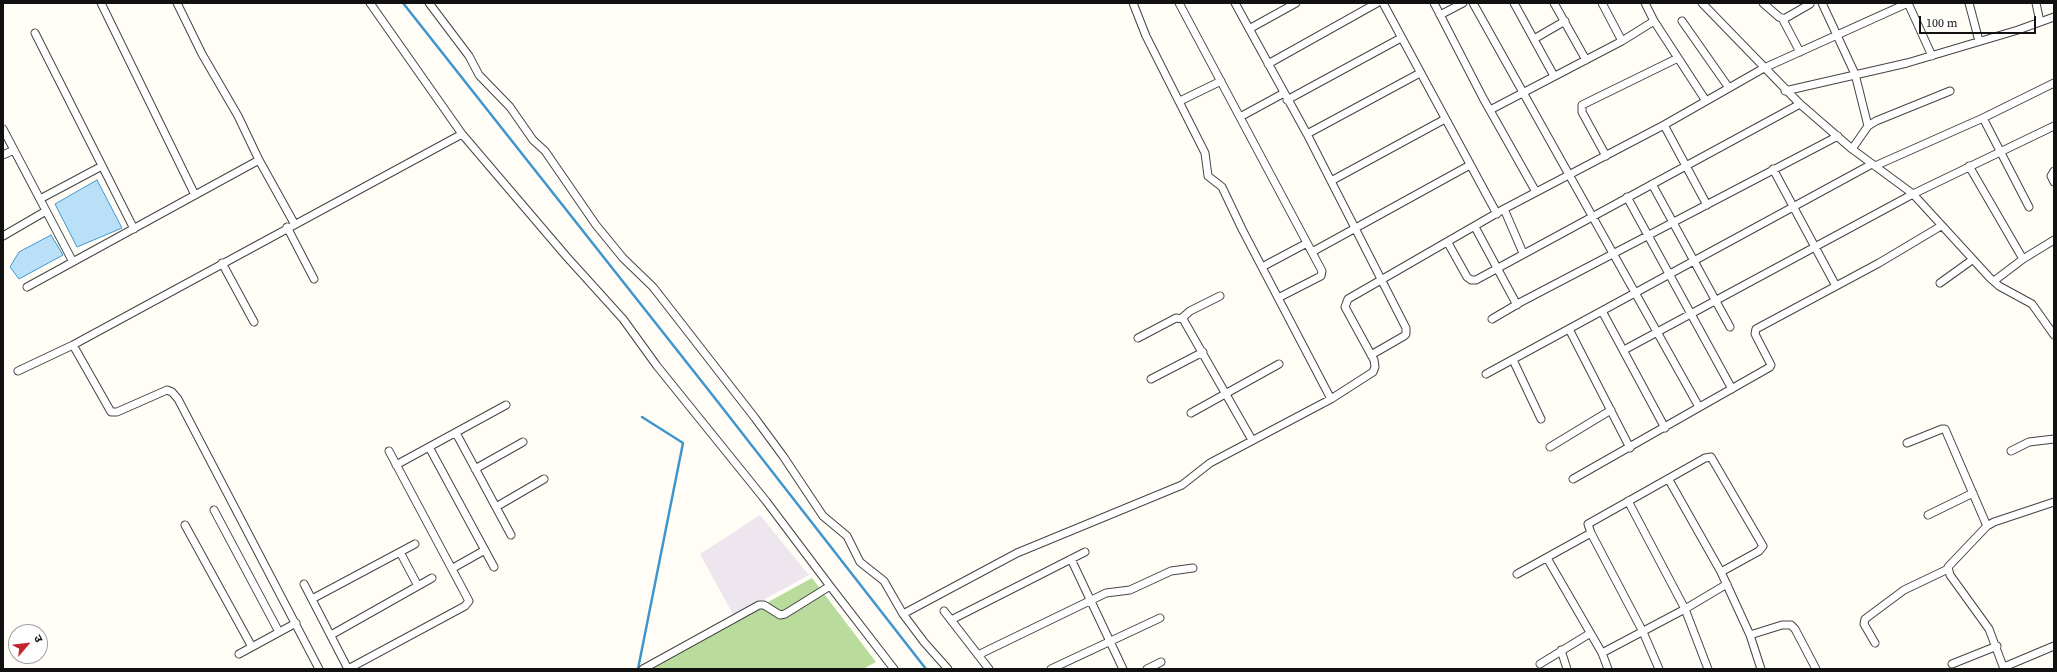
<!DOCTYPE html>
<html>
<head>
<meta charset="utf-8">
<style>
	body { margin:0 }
	#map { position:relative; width:2057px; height:672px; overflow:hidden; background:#fffdf5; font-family:"Source Serif 4","Noto Sans Devanagari",serif }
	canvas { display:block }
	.frame { position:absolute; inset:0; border:4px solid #111; pointer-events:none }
	.north { position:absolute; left:8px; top:624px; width:40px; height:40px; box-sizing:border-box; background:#fff; border:1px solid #a0a0a0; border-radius:50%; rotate:62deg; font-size:11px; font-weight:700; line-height:16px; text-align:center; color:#111 }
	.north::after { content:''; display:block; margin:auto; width:14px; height:18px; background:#c4262e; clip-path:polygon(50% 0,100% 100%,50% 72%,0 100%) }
	.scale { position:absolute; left:1919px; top:16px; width:117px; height:18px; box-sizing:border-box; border:2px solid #111; border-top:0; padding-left:5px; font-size:12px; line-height:14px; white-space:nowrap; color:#111; -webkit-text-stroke:3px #fff; paint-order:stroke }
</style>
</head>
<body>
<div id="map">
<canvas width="2057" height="672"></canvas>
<div class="frame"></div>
<div class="north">उ</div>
<div class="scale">100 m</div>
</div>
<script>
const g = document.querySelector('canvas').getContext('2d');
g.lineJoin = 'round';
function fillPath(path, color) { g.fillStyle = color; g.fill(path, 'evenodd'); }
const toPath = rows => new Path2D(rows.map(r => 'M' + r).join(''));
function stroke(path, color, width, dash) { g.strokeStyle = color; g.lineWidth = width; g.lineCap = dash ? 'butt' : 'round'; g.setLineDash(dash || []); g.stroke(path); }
fillPath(toPath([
	[760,515,809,575,734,616,700,554]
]), '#eee6ef');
fillPath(toPath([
	[812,578,876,662,863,669,646,669]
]), '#b9dc9c');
const water = toPath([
	[97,180,122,228,77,247,55,204,97,180],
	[51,235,63,255,19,279,10,267,19,252,51,235]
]);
fillPath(water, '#b9e0f7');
stroke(water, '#3f96cf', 1);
stroke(toPath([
	[403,3,714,397,926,669],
	[638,669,683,443,642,417]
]), '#3f96cf', 2.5);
const minor = toPath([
	[101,3,195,195],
	[177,3,202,54,238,116,259,160,294,223],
	[370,3,462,134,566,256,623,319,657,366,766,501,830,586,894,669],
	[429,3,469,56,479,75,510,107,533,140,545,151,596,225,623,258,653,287,755,418,783,456,823,516,847,536,860,562,884,581,903,614,924,642,948,669],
	[1133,3,1146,36,1205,153,1208,176,1222,187,1242,229,1331,399],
	[1179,3,1322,271,1321,276,1278,298],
	[1235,3,1307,134,1406,328,1406,334,1404,336,1371,355],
	[1383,3,1497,214],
	[1434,3,1483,98,1536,192],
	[1473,3,1699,407],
	[1514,3,1554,76],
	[1554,3,1586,60],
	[1602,3,1622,41],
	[1645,3,1654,21,1706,101],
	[1702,3,1800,104,1852,149,1913,194,1990,278,1999,286,2032,304,2054,335],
	[1763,3,1779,17,1784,19,1810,4],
	[1822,3,1855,74,1868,126],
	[1908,3,1932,56],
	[1969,3,1979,41],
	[2036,3,2040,22],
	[1440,15,1463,3],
	[1782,18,1800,52],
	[1682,21,1729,88],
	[1249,29,1296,3],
	[35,33,134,229],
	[1534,39,1565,21],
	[1268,64,1377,3],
	[1785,91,1907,63,2018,30,2054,17],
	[1287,100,1401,38],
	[1180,101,1221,81],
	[1490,110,1622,41,1654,21],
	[1240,117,1284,93],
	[1983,118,2029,207],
	[1664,125,1707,205],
	[3,129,73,262],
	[1307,134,1420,73],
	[1852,149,1868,126,1876,121,1950,91],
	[3,155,14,150],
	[1606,156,1582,112,1582,105,1678,58],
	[1875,166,1983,118,2054,83],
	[1969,166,2023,259],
	[1773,169,1836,286],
	[2054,171,2051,176,2054,182],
	[1331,181,1445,119],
	[1652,184,1730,327],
	[1627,197,1732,389],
	[40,199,102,166],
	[1504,209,1523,253],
	[287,227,314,279],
	[1475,227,1517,305],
	[3,236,46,211],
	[1448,243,1467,277,1471,280,1476,280,1800,104],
	[1312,252,1470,165],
	[222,263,254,322],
	[1262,267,1307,243],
	[1994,281,2023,259,2054,240],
	[1940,283,1972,260],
	[27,287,259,160],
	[1602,311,1665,428],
	[1182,318,1190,311,1220,296],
	[1492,319,1521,302,1838,136],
	[1569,329,1630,448],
	[1138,338,1176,318,1183,319,1252,440],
	[73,345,111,412,117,412,167,390,172,392,178,399,319,669],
	[1624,350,1913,194,2054,126],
	[1513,360,1541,419],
	[18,371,73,345,462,134],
	[1486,374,1872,164],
	[1151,379,1203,352],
	[1191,413,1279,364],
	[456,433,511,535],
	[1907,443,1942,429,1945,429,1987,526],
	[429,447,494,567],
	[1550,447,1611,410],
	[2011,451,2029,442,2054,439],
	[396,465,506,405],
	[475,469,523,442],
	[1573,479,1770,367,1771,365,1755,334,1756,329,1879,263,1941,226],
	[1669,480,1721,572,1750,635,1761,669],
	[1628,501,1685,609,1708,669],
	[496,507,544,479],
	[214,510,279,632],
	[1928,515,1973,493],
	[185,525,252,647],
	[400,552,418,586],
	[1547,558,1602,653,1608,669],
	[1071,559,1123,669],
	[453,568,485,550],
	[1517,574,1591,533],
	[304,584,348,669],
	[312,599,415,544],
	[944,611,989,669],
	[903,614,1017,553,1182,485,1210,463,1331,399,1373,372,1375,367,1374,360,1345,307,1348,299,1504,209,1664,125,1764,68,1908,3],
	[951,620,1085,552],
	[331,635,432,578],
	[1750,635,1782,625,1791,625,1795,629,1816,669],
	[1875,643,1864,624,1865,619,1904,590,1948,569],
	[1561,650,1567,669],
	[1602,653,1685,609,1727,584],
	[239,654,296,623],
	[978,655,1106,593,1130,590,1171,571,1193,568],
	[1540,664,1589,634],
	[1952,664,1997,646],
	[2004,667,2054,646],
	[348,669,465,606,469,601,389,451],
	[643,669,759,605,764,605,780,615,785,614,830,586],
	[1051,669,1160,618],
	[1147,669,1161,662],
	[1659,669,1643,632,1591,533,1588,524,1705,458,1711,457,1763,546,1759,551,1721,572],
	[2004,669,1989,629,1950,575,1948,567,1987,526,1994,522,2054,502]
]);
stroke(minor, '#444', 9);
stroke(minor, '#fff', 7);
</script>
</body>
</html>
